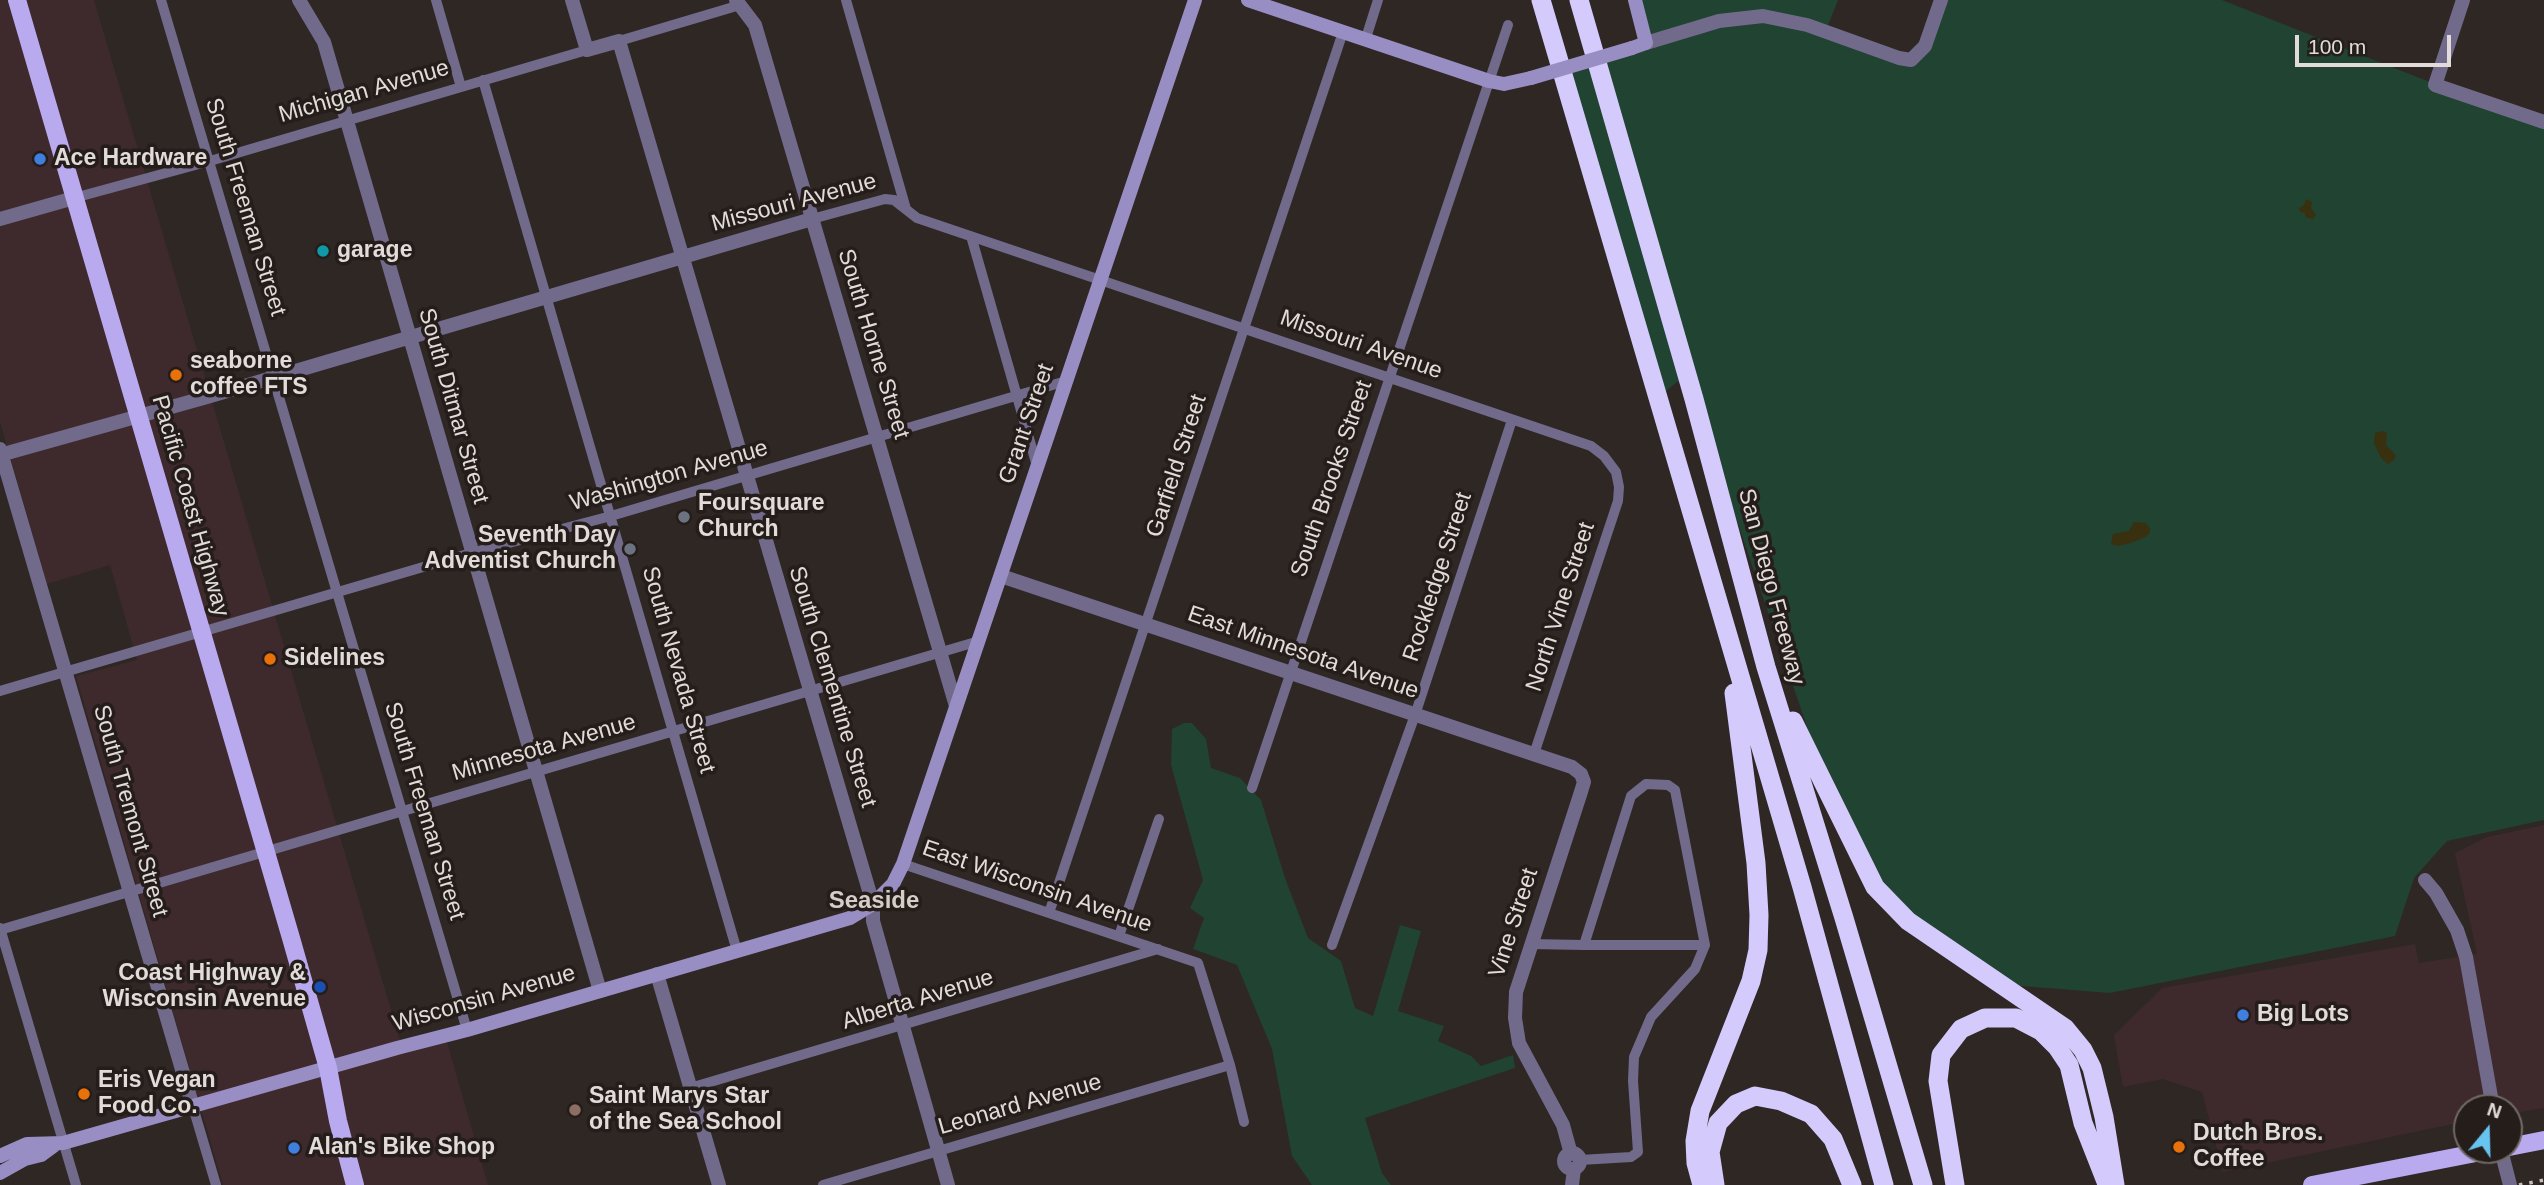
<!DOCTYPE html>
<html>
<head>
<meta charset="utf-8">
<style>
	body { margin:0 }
	#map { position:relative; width:2544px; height:1185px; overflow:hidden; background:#2e2723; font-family:Helvetica,sans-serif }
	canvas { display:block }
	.north { position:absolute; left:2453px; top:1094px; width:70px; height:70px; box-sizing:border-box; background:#251d1a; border:2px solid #706966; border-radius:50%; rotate:19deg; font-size:19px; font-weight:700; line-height:28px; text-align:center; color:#e1dcd9 }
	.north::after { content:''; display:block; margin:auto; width:24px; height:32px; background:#66c4ef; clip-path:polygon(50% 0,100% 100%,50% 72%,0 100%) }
	.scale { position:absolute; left:2295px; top:35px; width:156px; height:32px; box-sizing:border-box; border:4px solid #e1dcd9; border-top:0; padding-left:9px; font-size:21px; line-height:24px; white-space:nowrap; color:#e1dcd9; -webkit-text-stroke:5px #251d1a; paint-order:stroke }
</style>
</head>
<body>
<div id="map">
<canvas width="2544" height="1185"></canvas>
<div class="north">N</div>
<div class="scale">100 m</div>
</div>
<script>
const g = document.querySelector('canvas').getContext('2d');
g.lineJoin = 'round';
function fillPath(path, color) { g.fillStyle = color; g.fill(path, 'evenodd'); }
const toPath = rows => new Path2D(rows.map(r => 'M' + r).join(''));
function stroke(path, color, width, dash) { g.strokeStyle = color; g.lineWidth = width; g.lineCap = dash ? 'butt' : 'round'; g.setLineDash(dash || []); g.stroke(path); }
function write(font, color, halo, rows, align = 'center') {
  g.font = font + ' Helvetica,sans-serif'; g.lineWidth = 7; g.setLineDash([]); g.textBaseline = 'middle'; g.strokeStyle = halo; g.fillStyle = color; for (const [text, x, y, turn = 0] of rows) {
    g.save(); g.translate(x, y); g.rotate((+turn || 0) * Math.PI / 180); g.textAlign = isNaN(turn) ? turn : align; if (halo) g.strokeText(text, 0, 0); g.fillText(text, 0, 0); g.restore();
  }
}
fillPath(toPath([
	[0,0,94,0,404,1054,447,1042,488,1185,223,1185,76,676,137,660,110,565,47,584,0,422],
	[2544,825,2544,1108,2509,1114,2509,1108,2467,1108,2467,1121,2223,1172,2202,1092,2163,1079,2123,1087,2114,1035,2162,988,2415,944,2419,963,2477,954,2455,853,2487,837]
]), '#3e2a2d');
fillPath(toPath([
	[1639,0,1838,0,1826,31,1912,57,1941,0,2222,0,2435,84,2544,122,2544,820,2447,841,2414,878,2395,936,2110,993,2009,985,1899,912,1821,768,1688,377,1677,382,1653,402,1560,72,1638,46],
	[1184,723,1192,723,1206,739,1211,768,1240,778,1261,800,1285,878,1308,938,1341,961,1355,1008,1373,1016,1400,925,1421,931,1398,1011,1444,1026,1438,1041,1471,1056,1481,1066,1513,1055,1515,1068,1365,1118,1382,1173,1391,1185,1312,1185,1292,1156,1272,1049,1237,965,1193,949,1204,918,1190,908,1203,880,1171,765,1172,729]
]), '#204332');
fillPath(toPath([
	[2306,199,2312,202,2311,208,2316,215,2313,219,2305,217,2305,213,2300,212,2299,208,2304,205],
	[2382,431,2387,433,2386,445,2396,455,2394,460,2388,464,2381,458,2374,443,2375,433],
	[2134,522,2146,523,2150,529,2150,533,2145,537,2131,543,2118,546,2111,544,2113,534,2129,531]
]), '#38300f');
stroke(toPath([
	[161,0,467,1030],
	[436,0,461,87],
	[846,0,906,209],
	[619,41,740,5],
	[1365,41,1378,0],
	[483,80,737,951],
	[74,198,210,161,587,50],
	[812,219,885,199,894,200,917,218,1591,446,1604,456,1616,472,1619,487,1618,501,1534,754],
	[971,236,1037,466],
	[0,691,471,553,611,516,1066,381],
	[1252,788,1508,25],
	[903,864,1198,963,1230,1065,1244,1122],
	[1049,913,1343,32],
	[0,928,76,1185],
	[0,930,979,641],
	[1119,936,1159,819],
	[1530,944,1584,945,1705,945,1675,790,1668,785,1646,784,1631,796,1584,945],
	[1332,945,1415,715,1512,420],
	[690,1088,1158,949],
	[193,1107,216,1185],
	[1580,1160,1631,1157,1638,1152,1633,1081,1634,1057,1651,1017,1695,969,1705,945],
	[823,1185,1230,1065]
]), '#716a8b', 10);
stroke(toPath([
	[299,0,324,42,600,991],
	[572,0,587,50,619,41,873,904,873,921,948,1185],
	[736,0,755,25,956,706],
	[2463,0,2435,85,2544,122],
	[1646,43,1719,21,1763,16,1807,25,1899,58,1911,60,1925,46,1941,0],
	[0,219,74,198],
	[0,449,193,1107],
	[0,455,207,397,812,219],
	[1001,576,1572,767,1581,774,1584,782,1580,795,1516,992,1515,1018,1519,1043,1563,1125,1571,1154],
	[2425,880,2436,893,2457,930,2466,957,2493,1108],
	[657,974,719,1185],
	[2501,1150,2510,1185],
	'1564 1161a8 8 0 1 1 16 0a8 8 0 1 1-16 0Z',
	[1572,1185,1574,1169]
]), '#716a8b', 14);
stroke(toPath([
	[1248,0,1489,81,1504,84,1531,78],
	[1632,48,1646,43,1635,0],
	[0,1156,27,1144,63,1143,397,1048,467,1030,850,918,873,904,893,884,903,864,1195,0],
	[0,1173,25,1159,41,1155,56,1144]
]), '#998ec3', 14);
stroke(toPath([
	[17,0,291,938,328,1068,338,1121,355,1185],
	[2509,1147,2544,1140],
	[2312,1185,2491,1150]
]), '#b9aaef', 18);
stroke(toPath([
	[1541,0,1802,887,1884,1185],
	[1579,0,1694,399,1766,667,1844,918,1923,1185],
	[1793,721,1875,887,1908,921,2065,1028,2083,1050,2092,1068,2104,1117,2115,1185],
	[1702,1185,1696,1163,1695,1141,1700,1111,1751,981,1758,950,1759,915,1756,863,1734,693],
	[1715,1185,1710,1152,1718,1123,1736,1104,1755,1096,1781,1101,1811,1114,1833,1139,1852,1185],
	[1955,1185,1938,1081,1941,1055,1961,1029,1985,1018,2016,1018,2041,1031,2057,1047,2069,1065,2083,1123,2107,1184]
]), '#d4cafc', 19);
stroke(toPath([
	[2519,1185,2544,1180]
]), '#c4bfbc', 3.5, [3.5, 7]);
stroke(toPath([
	[1531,78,1632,48]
]), '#998ec3', 14);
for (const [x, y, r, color] of [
	[40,159,7,"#3f7fe0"],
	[323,251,7,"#0f9aa8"],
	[176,375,7,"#e8710a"],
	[684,517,7,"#6b7280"],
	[630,549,7,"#6b7280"],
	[270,659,7,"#e8710a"],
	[320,987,7,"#1a4fb4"],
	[2243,1015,7,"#3f7fe0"],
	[84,1094,7,"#e8710a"],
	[575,1110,7,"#8d6e63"],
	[2179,1147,7,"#e8710a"],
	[294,1148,7,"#3f7fe0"]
]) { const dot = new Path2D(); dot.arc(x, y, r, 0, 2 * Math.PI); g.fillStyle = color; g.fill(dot); stroke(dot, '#251d1a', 2.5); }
write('23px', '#e1dcd9', '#251d1a', [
	["Michigan Avenue",364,92,-16],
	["Missouri Avenue",794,203,-15],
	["South Freeman Street",245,207,73],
	["South Horne Street",873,344,73],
	["Missouri Avenue",1361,345,19],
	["South Ditmar Street",453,406,74],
	["Grant Street",1027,424,-71],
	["Garfield Street",1177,466,-72],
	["Washington Avenue",669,476,-16],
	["South Brooks Street",1332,479,-71],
	["Pacific Coast Highway",190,506,74],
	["Rockledge Street",1438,577,-72],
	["San Diego Freeway",1771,587,75],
	["North Vine Street",1561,607,-72],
	["East Minnesota Avenue",1303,653,19],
	["South Nevada Street",678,670,74],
	["South Clementine Street",832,687,73],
	["Minnesota Avenue",544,748,-16],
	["South Tremont Street",130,811,74],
	["South Freeman Street",424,811,73],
	["East Wisconsin Avenue",1037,887,19],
	["Vine Street",1514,923,-72],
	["Wisconsin Avenue",484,999,-16],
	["Alberta Avenue",918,1000,-17],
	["Leonard Avenue",1020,1105,-16]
]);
write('bold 23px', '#e1dcd9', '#251d1a', [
	["Ace Hardware",54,159],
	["garage",337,251],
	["seaborne",190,362],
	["coffee FTS",190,388],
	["Foursquare",698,504],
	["Church",698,530],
	["Seventh Day",616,536,"right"],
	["Adventist Church",616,562,"right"],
	["Sidelines",284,659],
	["Coast Highway &",306,974,"right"],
	["Wisconsin Avenue",306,1000,"right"],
	["Big Lots",2257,1015],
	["Eris Vegan",98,1081],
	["Food Co.",98,1107],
	["Saint Marys Star",589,1097],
	["of the Sea School",589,1123],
	["Dutch Bros.",2193,1134],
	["Coffee",2193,1160],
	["Alan's Bike Shop",308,1148]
], 'left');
write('bold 24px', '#d7cdc8', '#251d1a', [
	["Seaside",874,901]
]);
</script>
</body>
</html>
